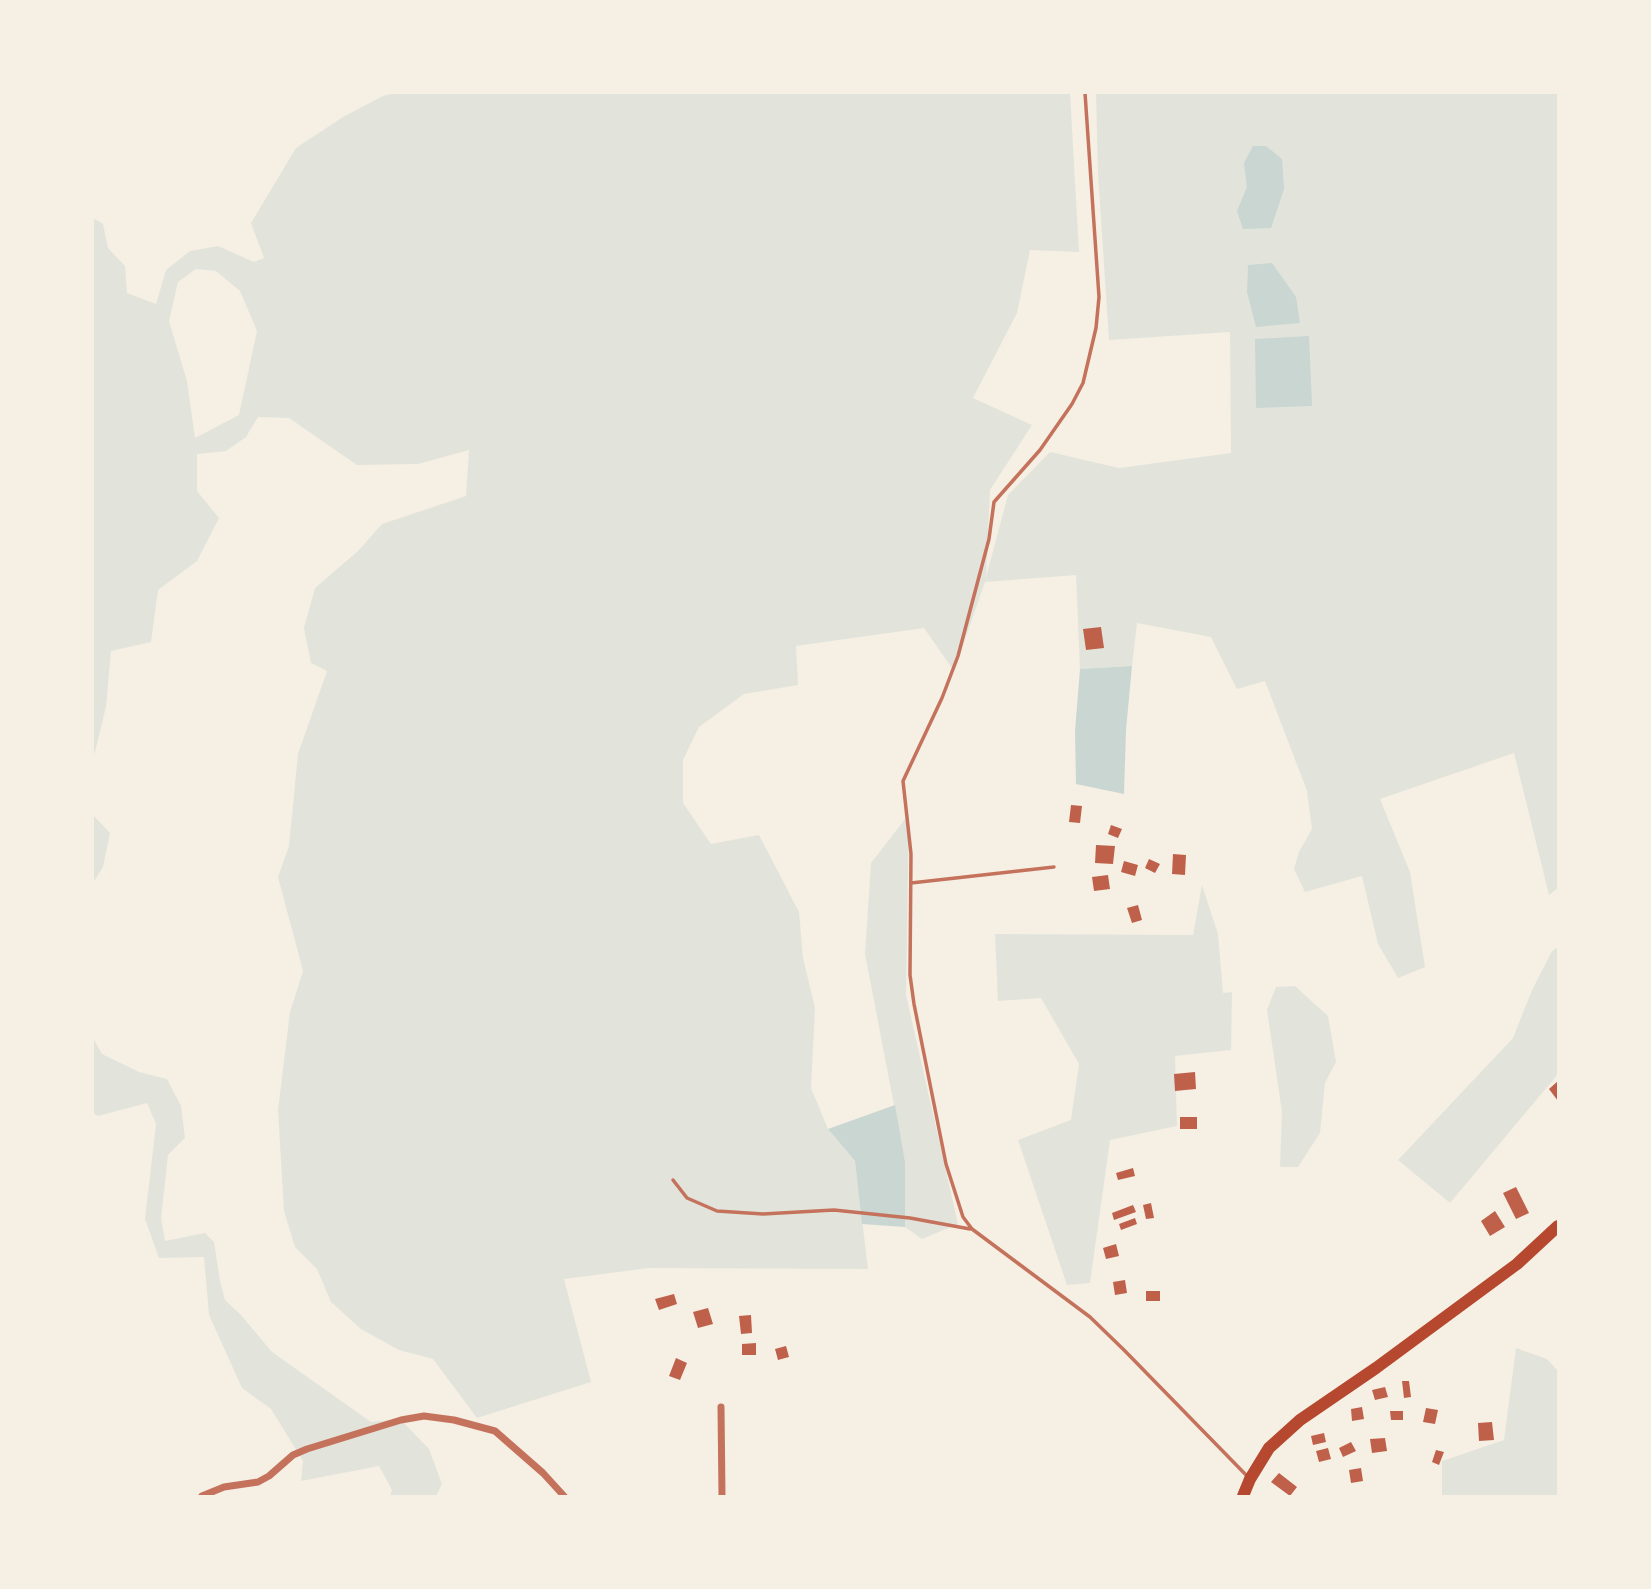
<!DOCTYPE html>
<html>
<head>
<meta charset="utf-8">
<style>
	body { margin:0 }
	#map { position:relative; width:1651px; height:1589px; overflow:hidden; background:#f6efe4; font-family:"Roboto Condensed",sans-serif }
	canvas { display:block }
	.frame { position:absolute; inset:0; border:94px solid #f6efe4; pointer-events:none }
</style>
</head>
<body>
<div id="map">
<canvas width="1651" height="1589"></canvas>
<div class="frame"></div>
</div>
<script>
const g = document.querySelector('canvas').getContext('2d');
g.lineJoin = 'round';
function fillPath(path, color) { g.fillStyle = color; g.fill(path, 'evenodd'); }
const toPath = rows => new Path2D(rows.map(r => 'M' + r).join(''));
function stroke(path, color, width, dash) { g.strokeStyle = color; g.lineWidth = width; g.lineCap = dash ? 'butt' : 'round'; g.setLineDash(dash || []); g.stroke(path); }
fillPath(toPath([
	[395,93,1070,93,1079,252,1030,250,1017,313,973,398,1032,425,990,490,986,577,1008,495,1050,452,1119,468,1231,453,1230,332,1109,340,1098,174,1096,93,1558,93,1558,888,1549,895,1514,753,1380,799,1410,872,1425,967,1398,978,1378,944,1362,876,1305,892,1294,869,1299,852,1312,829,1307,791,1265,681,1237,689,1211,637,1137,623,1132,666,1080,669,1076,575,985,582,954,671,924,628,796,646,798,685,744,694,699,727,683,760,683,803,711,844,759,835,799,912,803,958,815,1008,811,1088,828,1129,855,1161,868,1269,649,1268,564,1279,591,1382,477,1418,433,1359,399,1350,361,1329,331,1302,317,1269,295,1247,284,1211,278,1110,290,1012,303,971,278,877,289,846,298,754,327,671,311,663,304,628,315,588,358,551,382,524,466,496,469,450,418,464,357,465,289,418,258,417,246,437,226,451,197,454,197,491,219,518,197,561,158,590,151,642,111,651,106,707,93,760,93,218,103,224,108,248,125,266,127,293,156,304,166,270,190,251,218,246,254,262,264,258,251,223,296,148,343,117,383,96],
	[196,269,216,271,240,291,257,331,239,415,195,438,187,381,169,321,178,282],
	[909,814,906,995,958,1224,922,1239,905,1227,905,1162,865,954,871,863],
	[93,815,110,833,103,867,93,883],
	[1202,885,1218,934,1223,993,1232,992,1231,1050,1175,1056,1177,1126,1110,1140,1090,1283,1067,1285,1018,1140,1071,1120,1079,1064,1041,998,998,1001,995,934,1193,935],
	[1558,947,1558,1074,1450,1203,1398,1160,1513,1038,1532,990,1552,951],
	[1295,986,1328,1016,1336,1062,1325,1083,1320,1133,1298,1167,1280,1167,1282,1112,1267,1010,1276,987],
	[93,1038,102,1054,139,1072,167,1079,181,1106,185,1138,168,1155,161,1218,165,1241,205,1233,214,1242,220,1281,225,1300,241,1315,272,1352,371,1422,400,1419,429,1449,442,1484,436,1496,390,1496,392,1490,379,1466,301,1481,303,1461,271,1409,242,1388,209,1315,204,1257,159,1258,145,1219,156,1124,147,1103,98,1116,93,1113],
	[1516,1348,1547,1359,1558,1371,1558,1496,1442,1496,1442,1461,1504,1440]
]), '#e2e4dc');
fillPath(toPath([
	[1253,146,1266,146,1282,159,1284,189,1271,228,1243,229,1237,211,1247,187,1244,163],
	[1272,263,1296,297,1300,323,1256,327,1247,292,1248,265],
	[1309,336,1312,406,1256,408,1255,339],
	[1132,666,1126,730,1124,794,1076,784,1075,731,1080,669],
	[895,1105,905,1162,905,1227,862,1224,855,1161,828,1129]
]), '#c9d6d2');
fillPath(toPath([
	[1101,627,1104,648,1086,650,1083,629],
	[1071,805,1082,806,1080,823,1069,822],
	[1111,825,1122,829,1118,838,1108,834],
	[1096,845,1115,846,1113,864,1095,863],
	[1173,854,1186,855,1185,875,1172,874],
	[1149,859,1160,864,1155,873,1145,868],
	[1124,861,1138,865,1135,876,1121,872],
	[1108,875,1110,889,1094,891,1092,877],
	[1138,905,1142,920,1132,923,1127,908],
	[1195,1072,1196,1089,1175,1091,1174,1074],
	[1558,1081,1558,1101,1549,1089],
	[1180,1117,1197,1117,1197,1129,1180,1129],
	[1133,1168,1135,1176,1118,1180,1116,1173],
	[1516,1187,1529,1213,1516,1219,1503,1193],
	[1151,1203,1154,1218,1146,1219,1143,1205],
	[1133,1205,1136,1212,1114,1220,1112,1213],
	[1495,1211,1505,1227,1490,1236,1481,1221],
	[1135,1218,1137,1224,1121,1230,1119,1224],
	[1116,1244,1119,1256,1106,1259,1103,1248],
	[1125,1280,1127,1293,1115,1295,1113,1282],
	[1146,1291,1160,1291,1160,1301,1146,1301],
	[674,1294,677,1304,659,1310,655,1299],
	[708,1308,713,1324,698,1328,693,1312],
	[751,1315,752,1333,741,1334,739,1316],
	[756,1343,756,1355,742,1355,742,1344],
	[786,1346,789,1357,778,1360,775,1349],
	[676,1358,687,1363,680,1380,669,1376],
	[1402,1381,1409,1381,1411,1397,1404,1398],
	[1385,1387,1388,1397,1375,1400,1372,1390],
	[1362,1407,1364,1419,1352,1421,1351,1409],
	[1426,1408,1438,1410,1435,1424,1423,1422],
	[1390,1411,1403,1411,1403,1420,1391,1420],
	[1492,1422,1494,1440,1479,1441,1478,1423],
	[1324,1433,1326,1442,1313,1445,1311,1436],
	[1385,1438,1387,1451,1372,1453,1370,1439],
	[1351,1442,1356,1451,1343,1457,1339,1448],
	[1328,1448,1331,1459,1319,1462,1316,1451],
	[1436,1450,1444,1452,1439,1465,1432,1462],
	[1361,1468,1363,1481,1351,1483,1349,1470],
	[1279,1473,1297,1487,1290,1496,1271,1482]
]), '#bf614a');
stroke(toPath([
	[1085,93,1099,297,1096,328,1083,383,1072,404,1040,450,994,502,989,539,958,656,942,698,903,781,911,854,910,975,914,1004,946,1164,963,1217,972,1229,1090,1317,1124,1350,1249,1478],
	[911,883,1054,867],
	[673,1180,687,1198,717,1211,763,1214,834,1210,910,1218,970,1229]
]), '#c5725c', 3.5);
stroke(toPath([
	[721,1407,722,1496],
	[202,1496,224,1487,258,1482,269,1476,293,1455,307,1449,401,1420,424,1416,454,1420,495,1431,543,1473,564,1496]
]), '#c5725c', 7);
stroke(toPath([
	[1243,1496,1250,1479,1269,1448,1300,1420,1376,1368,1517,1264,1558,1226]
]), '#b5482f', 12);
</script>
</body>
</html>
